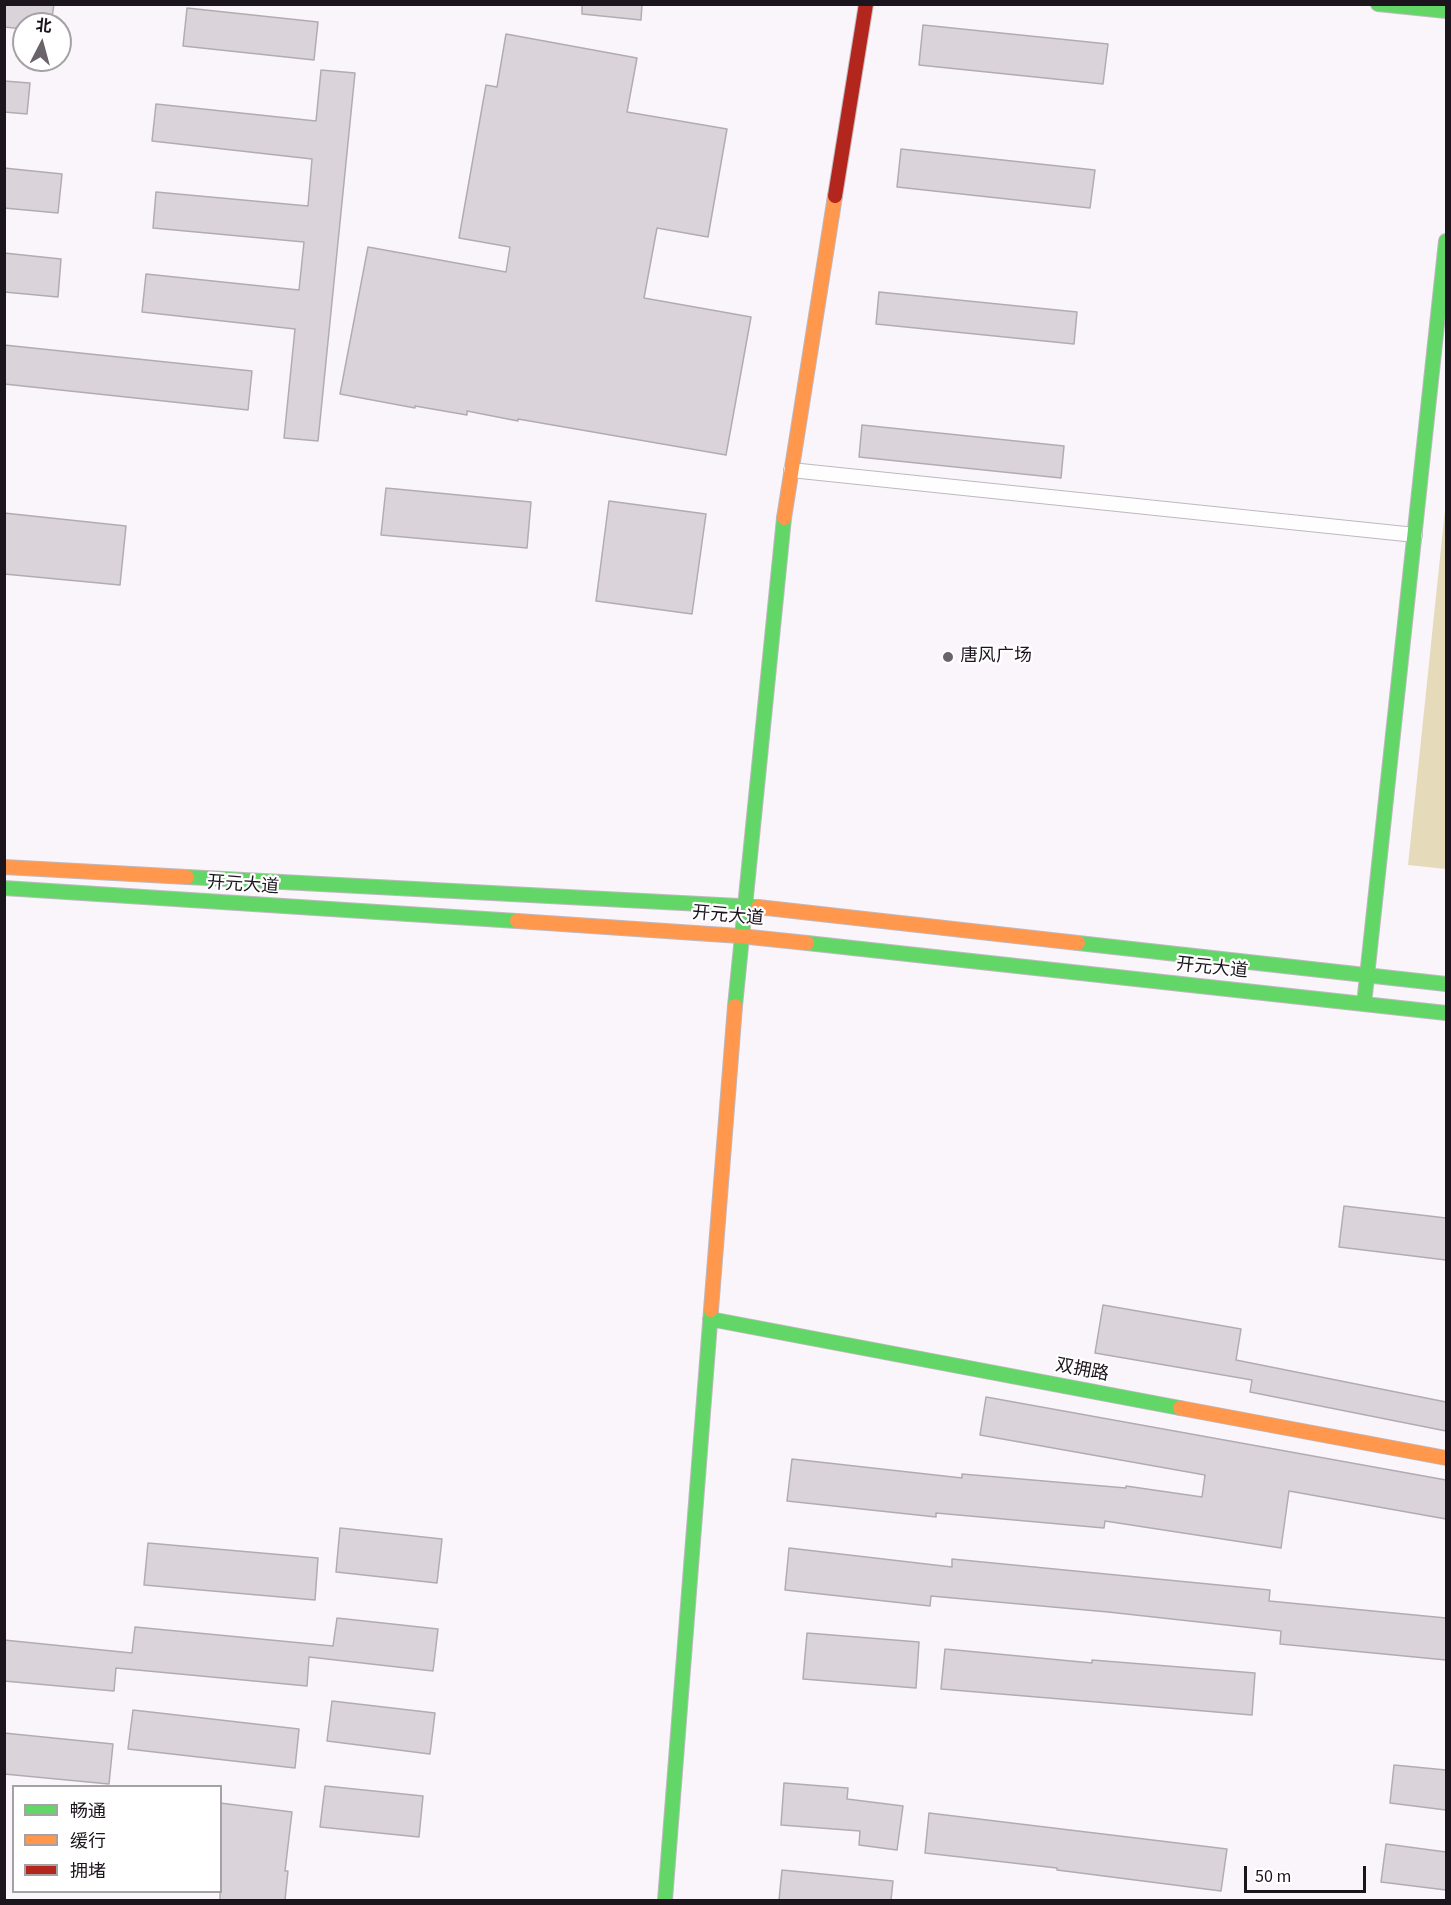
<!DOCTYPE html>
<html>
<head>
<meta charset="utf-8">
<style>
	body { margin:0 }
	#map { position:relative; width:1451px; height:1905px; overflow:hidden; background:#faf5fa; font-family:"Source Sans 3","Noto Sans SC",sans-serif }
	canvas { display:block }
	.frame { position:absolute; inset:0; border:6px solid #1d151d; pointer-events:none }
	.legend { position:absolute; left:12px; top:1785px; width:210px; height:108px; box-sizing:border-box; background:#fff; border:2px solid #a5a1a5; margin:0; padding:8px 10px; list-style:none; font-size:18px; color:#1d151d }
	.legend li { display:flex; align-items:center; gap:12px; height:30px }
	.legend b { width:30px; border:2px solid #a5a1a5 }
	.north { position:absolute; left:12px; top:12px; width:60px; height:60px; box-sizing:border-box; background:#fff; border:2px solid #a5a1a5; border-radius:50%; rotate:6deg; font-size:16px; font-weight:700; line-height:24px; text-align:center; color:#1d151d }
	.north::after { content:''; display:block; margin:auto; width:21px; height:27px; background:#6a636a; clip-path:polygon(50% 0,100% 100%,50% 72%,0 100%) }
	.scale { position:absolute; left:1244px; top:1866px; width:122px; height:27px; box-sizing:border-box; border:3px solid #1d151d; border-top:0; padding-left:8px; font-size:18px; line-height:21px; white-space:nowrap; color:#1d151d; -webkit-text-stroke:4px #fff; paint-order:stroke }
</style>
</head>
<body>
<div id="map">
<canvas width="1451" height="1905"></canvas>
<div class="frame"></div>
<ul class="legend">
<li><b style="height:8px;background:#63d668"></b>畅通</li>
<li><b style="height:8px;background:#ff974d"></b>缓行</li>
<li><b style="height:8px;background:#b3261e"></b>拥堵</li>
</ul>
<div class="north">北</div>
<div class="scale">50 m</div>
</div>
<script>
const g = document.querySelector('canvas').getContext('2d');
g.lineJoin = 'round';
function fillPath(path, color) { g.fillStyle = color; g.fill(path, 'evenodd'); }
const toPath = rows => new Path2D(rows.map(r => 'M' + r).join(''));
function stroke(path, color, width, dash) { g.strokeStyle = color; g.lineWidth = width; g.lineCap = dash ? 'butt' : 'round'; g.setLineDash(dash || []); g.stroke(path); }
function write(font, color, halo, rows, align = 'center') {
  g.font = font + ' "Source Sans 3","Noto Sans SC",sans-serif'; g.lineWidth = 4.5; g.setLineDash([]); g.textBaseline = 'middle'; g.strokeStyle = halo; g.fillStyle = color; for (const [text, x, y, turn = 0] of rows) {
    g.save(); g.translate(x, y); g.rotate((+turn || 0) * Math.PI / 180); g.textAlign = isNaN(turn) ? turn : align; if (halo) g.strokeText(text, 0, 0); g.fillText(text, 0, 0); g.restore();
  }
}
fillPath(toPath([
	[1446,500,1446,869,1408,865]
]), '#e5dbba');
const building = toPath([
	[4,4,54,4,51,24,24,24,24,29,4,27,4,4],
	[582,4,642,4,641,20,582,14,582,4],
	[187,8,318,22,314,60,183,46,187,8],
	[923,25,1108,44,1103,84,919,65,923,25],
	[506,34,637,58,627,112,727,129,708,237,657,228,644,298,751,317,726,455,518,419,518,421,467,411,467,415,415,406,415,408,340,394,368,247,506,272,510,247,459,238,486,85,497,87,506,34],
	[321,70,355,73,318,441,284,438,295,329,142,312,146,274,299,290,304,242,153,228,156,192,308,206,312,159,152,141,156,104,316,121,321,70],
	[4,81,30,83,27,114,4,112,4,81],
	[901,149,1095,170,1090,208,897,187,901,149],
	[4,168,62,174,58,213,4,208,4,168],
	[4,253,61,259,58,297,4,292,4,253],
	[879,292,1077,312,1074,344,876,324,879,292],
	[4,345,252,371,248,410,4,384,4,345],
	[862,425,1064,446,1061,478,859,457,862,425],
	[386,488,531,502,527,548,381,535,386,488],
	[609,501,706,514,692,614,596,601,609,501],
	[4,513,126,526,120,585,4,574,4,513],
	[1344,1206,1446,1218,1446,1260,1339,1247,1344,1206],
	[1103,1305,1241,1329,1236,1360,1446,1402,1446,1431,1250,1392,1252,1380,1095,1353,1103,1305],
	[986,1397,1446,1480,1446,1519,1289,1491,1281,1548,1105,1521,1104,1528,936,1513,936,1517,787,1501,792,1459,962,1478,962,1474,1126,1488,1126,1486,1202,1497,1205,1475,980,1435,986,1397],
	[340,1528,442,1539,437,1583,336,1572,340,1528],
	[148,1543,318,1558,315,1600,144,1585,148,1543],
	[789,1548,952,1567,952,1559,1270,1590,1269,1601,1446,1618,1446,1660,1280,1644,1281,1631,1108,1612,931,1596,930,1606,785,1590,789,1548],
	[337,1618,438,1629,433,1671,309,1657,307,1686,116,1668,114,1691,4,1681,4,1640,132,1653,135,1627,333,1646,337,1618],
	[807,1633,919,1642,916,1688,803,1679,807,1633],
	[945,1649,1092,1663,1092,1660,1255,1673,1252,1715,941,1689,945,1649],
	[332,1701,435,1713,430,1754,327,1741,332,1701],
	[133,1710,299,1729,295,1768,128,1749,133,1710],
	[4,1733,113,1744,109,1784,4,1774,4,1733],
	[1394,1765,1446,1770,1446,1810,1390,1803,1394,1765],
	[784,1783,848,1788,847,1799,903,1806,897,1850,859,1845,860,1831,781,1825,784,1783],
	[325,1786,423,1796,419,1837,320,1827,325,1786],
	[220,1803,292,1812,285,1871,288,1871,285,1900,220,1900,220,1803],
	[929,1813,1227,1849,1221,1891,1057,1870,1057,1868,925,1853,929,1813],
	[1386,1844,1446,1852,1446,1890,1381,1882,1386,1844],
	[782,1870,893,1881,891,1900,779,1900,782,1870]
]);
fillPath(building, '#dbd3da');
stroke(building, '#b2acb2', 1.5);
const street = toPath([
	[791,470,1415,535]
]);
const fast = toPath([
	[1378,4,1446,11],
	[187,877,758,907],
	[4,888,517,921],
	[807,943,1446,1013],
	[1078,943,1446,984],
	[1364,1004,1446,241],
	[735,1006,784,518],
	[710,1319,1180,1408],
	[665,1900,711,1310]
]);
const slow = toPath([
	[784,518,835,196],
	[4,867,187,877],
	[758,907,1078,943],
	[517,921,740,936,807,943],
	[711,1310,735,1006],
	[1180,1408,1446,1458]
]);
const jam = toPath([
	[835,196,866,4]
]);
stroke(street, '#bfb9bf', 16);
stroke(fast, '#bfb9bf', 16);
stroke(slow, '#bfb9bf', 16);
stroke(jam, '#bfb9bf', 16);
stroke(street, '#fefefe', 14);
stroke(fast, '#63d668', 14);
stroke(slow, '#ff974d', 14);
stroke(jam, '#b3261e', 14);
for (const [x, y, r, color] of [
	[948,657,6,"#6a636a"]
]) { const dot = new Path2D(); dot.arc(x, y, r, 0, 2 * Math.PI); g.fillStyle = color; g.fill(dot); stroke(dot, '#fff', 2); }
write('18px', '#1d151d', '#fff', [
	["唐风广场",960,657]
], 'left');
write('18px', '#1d151d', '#fff', [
	["开元大道",243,886,4],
	["开元大道",728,917,5],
	["开元大道",1212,969,6],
	["双拥路",1082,1371,11]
]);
</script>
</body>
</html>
